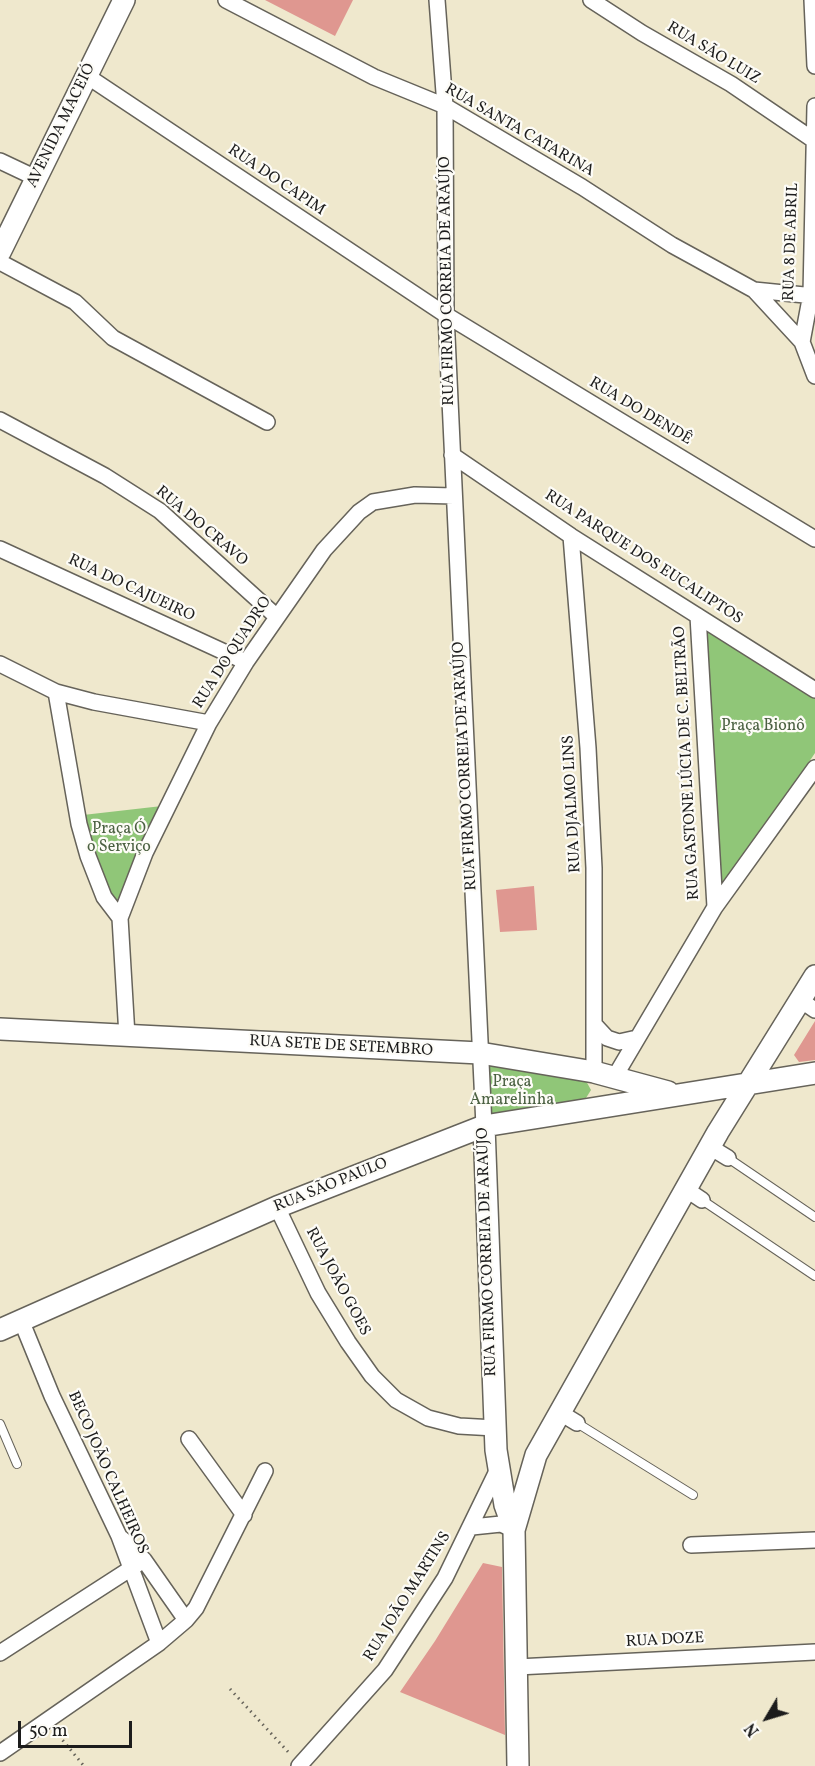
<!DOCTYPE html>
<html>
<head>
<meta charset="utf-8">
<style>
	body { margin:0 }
	#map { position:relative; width:815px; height:1766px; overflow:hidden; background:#efe8cd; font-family:Vollkorn,serif }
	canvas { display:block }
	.north { position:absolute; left:737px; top:1688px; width:60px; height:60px; -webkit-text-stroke:4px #fdfcf7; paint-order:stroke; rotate:232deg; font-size:16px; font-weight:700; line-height:24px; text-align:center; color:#1c1c1c }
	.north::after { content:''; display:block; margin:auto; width:21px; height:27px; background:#1c1c1c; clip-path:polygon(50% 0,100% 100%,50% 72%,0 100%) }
	.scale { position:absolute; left:18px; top:1721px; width:114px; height:27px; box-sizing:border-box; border:3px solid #1c1c1c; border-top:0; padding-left:8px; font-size:18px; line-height:21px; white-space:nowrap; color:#1c1c1c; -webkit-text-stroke:4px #fdfcf7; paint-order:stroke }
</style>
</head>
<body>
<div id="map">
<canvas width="815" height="1766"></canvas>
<div class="north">N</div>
<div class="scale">50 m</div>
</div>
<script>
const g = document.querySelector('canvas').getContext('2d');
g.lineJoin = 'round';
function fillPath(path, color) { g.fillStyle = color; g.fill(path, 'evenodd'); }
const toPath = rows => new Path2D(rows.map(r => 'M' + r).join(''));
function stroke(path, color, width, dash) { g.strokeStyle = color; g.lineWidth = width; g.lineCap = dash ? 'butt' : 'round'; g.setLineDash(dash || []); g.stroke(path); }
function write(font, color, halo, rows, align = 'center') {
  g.font = font + ' Vollkorn,serif'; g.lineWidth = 4.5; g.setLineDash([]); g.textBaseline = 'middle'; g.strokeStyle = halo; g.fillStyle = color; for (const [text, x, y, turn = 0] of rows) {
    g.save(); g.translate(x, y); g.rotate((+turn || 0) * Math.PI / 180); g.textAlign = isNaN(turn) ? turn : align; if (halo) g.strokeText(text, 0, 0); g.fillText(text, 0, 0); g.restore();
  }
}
fillPath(toPath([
	[707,629,815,699,815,753,718,897],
	[162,806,120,911,109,901,83,815],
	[485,1061,585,1079,591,1090,581,1106,487,1121]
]), '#90c678');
fillPath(toPath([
	[265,0,353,0,335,36],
	[534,886,537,930,500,932,496,890],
	[815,1021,815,1060,799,1062,794,1055],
	[483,1563,502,1567,505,1735,400,1692,435,1641]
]), '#df9790');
const lane = toPath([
	[728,1158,815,1217],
	[702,1200,815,1276],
	[577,1423,693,1495],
	[0,1424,17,1464]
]);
const street = toPath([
	[226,0,374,77,445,106,582,187,672,245,754,290,802,342],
	[437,0,445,106,446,315,484,1126],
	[591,0,642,33,731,84,815,141],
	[812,0,815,66],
	[87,76,446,315,815,539],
	[815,106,811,294,802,342,815,376],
	[0,161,36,178],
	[0,262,75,302,113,338,267,422],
	[754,290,815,296],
	[0,420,105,476,160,511,277,617],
	[452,455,571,536,815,690],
	[571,536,588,748,594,868,594,1072],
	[0,549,246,662],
	[698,616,715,907],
	[0,664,56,692,94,702,209,723],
	[56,692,79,824,88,856,104,897,120,918,127,1036],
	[120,918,145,853,209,723,246,662,324,550,359,512,373,502,415,495,454,496],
	[799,999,815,1010],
	[594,1024,607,1038,619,1042,637,1038],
	[614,1078,715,907,815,768],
	[710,1147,728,1158],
	[687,1190,702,1200],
	[277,1207,318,1293,348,1342,372,1376,396,1400,428,1418,459,1426,495,1428],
	[21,1320,52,1396,119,1536,159,1643],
	[559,1412,577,1423],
	[189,1439,244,1515],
	[472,1527,501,1524,514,1530],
	[121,1538,144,1560,186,1620],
	[691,1545,815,1540],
	[0,1653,144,1560],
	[517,1667,815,1652],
	[0,1753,159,1643,186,1620,196,1608,265,1471],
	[299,1766,385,1670,445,1578,499,1467]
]);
const secondary = toPath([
	[0,252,124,0],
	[0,1029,480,1053,594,1072,668,1092],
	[484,1126,496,1450,505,1505,514,1530],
	[0,1330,277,1207,484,1126,815,1073],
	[518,1766,514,1530,536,1455,718,1132,815,976]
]);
stroke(lane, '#66635a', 10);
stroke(street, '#66635a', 18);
stroke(secondary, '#66635a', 24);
stroke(toPath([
	[230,1689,291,1755],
	[55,1731,84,1766]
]), '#66635a', 3, [1.5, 4.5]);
stroke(lane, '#fff', 8);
stroke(street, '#fff', 15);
stroke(secondary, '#fff', 21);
write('16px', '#1c1c1c', '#fdfcf7', [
	["RUA SÃO LUIZ",713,54,31],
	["AVENIDA MACEIÓ",62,126,-64],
	["RUA SANTA CATARINA",519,131,30],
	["RUA DO CAPIM",276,181,34],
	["RUA 8 DE ABRIL",792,242,-88],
	["RUA FIRMO CORREIA DE ARAÚJO",448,281,-91],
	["RUA DO DENDÊ",640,412,31],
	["RUA DO CRAVO",201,527,40],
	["RUA PARQUE DOS EUCALIPTOS",643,558,33],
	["RUA DO CAJUEIRO",131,589,25],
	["RUA DO QUADRO",233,653,-57],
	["RUA GASTONE LÚCIA DE C. BELTRÃO",688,763,-93],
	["RUA FIRMO CORREIA DE ARAÚJO",466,766,-93],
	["RUA DJALMO LINS",573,804,-93],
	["RUA SETE DE SETEMBRO",341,1047,3],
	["RUA SÃO PAULO",331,1186,-22],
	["RUA FIRMO CORREIA DE ARAÚJO",488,1252,-92],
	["RUA JOÃO GOES",337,1282,62],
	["BECO JOÃO CALHEIROS",107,1473,66],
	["RUA JOÃO MARTINS",408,1597,-58],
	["RUA DOZE",665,1641,-3]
]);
write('16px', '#4a6041', '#fdfcf7', [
	["Praça Bionô",763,727],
	["Praça Ó",119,830],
	["o Serviço",119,848],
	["Praça",512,1083],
	["Amarelinha",512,1101]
]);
</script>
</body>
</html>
